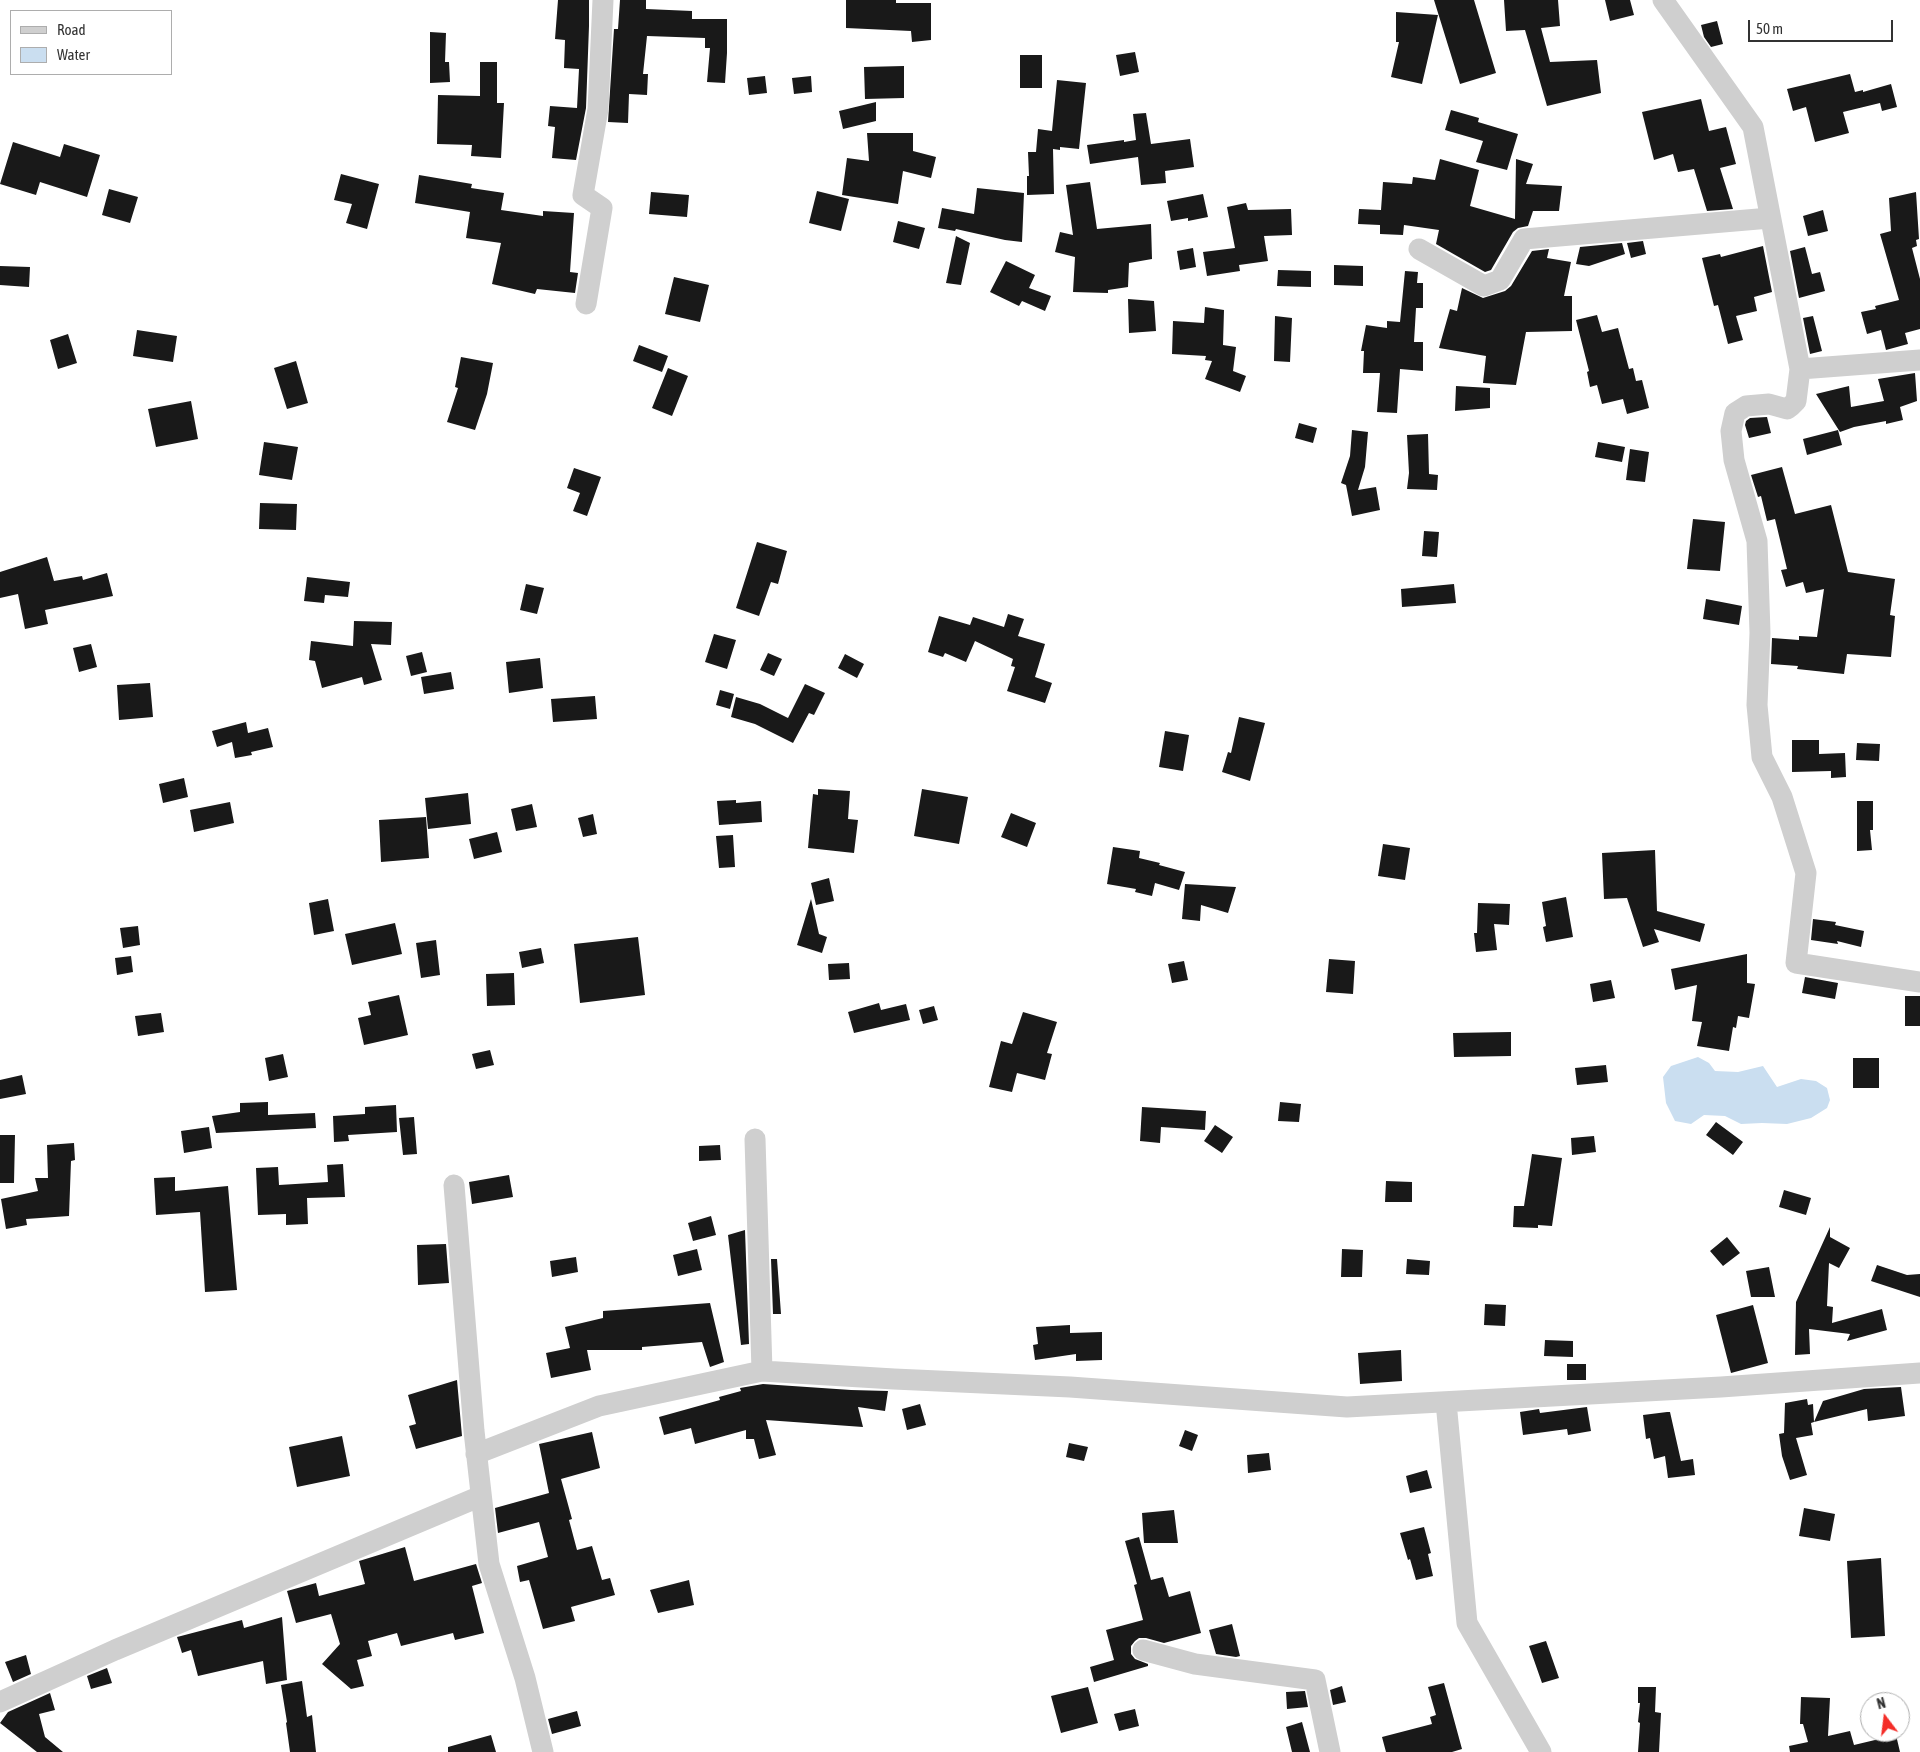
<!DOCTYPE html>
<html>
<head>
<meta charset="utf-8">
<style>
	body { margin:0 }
	#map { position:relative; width:1920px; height:1752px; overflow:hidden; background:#fff; font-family:"Asap Condensed",sans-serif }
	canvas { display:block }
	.legend { position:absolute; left:10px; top:10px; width:162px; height:65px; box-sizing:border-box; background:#fff; border:1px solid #adadad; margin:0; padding:6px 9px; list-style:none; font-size:15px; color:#323232 }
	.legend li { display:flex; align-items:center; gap:10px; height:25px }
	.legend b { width:25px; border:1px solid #adadad }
	.north { position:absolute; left:1860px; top:1692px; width:50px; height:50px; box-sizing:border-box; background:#fff; border:1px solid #adadad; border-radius:50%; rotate:345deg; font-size:14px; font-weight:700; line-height:20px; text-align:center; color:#323232 }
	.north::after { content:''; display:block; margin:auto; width:18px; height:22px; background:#f42d28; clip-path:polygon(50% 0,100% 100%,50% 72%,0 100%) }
	.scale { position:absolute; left:1748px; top:20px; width:145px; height:22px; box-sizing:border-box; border:2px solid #323232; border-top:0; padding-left:6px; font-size:15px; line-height:18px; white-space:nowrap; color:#323232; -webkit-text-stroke:4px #fff; paint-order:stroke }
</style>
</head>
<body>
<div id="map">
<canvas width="1920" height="1752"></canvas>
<ul class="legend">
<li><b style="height:6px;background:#cfcfcf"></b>Road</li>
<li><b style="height:14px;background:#cadef0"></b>Water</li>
</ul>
<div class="north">N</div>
<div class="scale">50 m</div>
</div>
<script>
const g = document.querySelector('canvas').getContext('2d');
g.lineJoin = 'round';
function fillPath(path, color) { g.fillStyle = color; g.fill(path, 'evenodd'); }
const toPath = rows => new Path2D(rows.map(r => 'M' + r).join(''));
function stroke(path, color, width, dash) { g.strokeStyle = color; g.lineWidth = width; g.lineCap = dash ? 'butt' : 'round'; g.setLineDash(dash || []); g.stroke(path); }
fillPath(toPath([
	[1698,1057,1709,1063,1715,1071,1738,1072,1763,1066,1777,1087,1801,1079,1816,1081,1827,1088,1830,1100,1827,1108,1811,1118,1787,1124,1762,1123,1741,1124,1725,1116,1704,1115,1691,1124,1675,1121,1666,1103,1663,1077,1671,1066]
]), '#cadef0');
fillPath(toPath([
	[558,0,589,0,589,26,586,108,576,160,552,158,555,127,548,126,550,106,577,108,579,69,564,68,565,40,555,39],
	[620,0,646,0,646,9,692,11,692,19,727,19,727,53,725,83,707,82,710,48,705,48,705,38,647,36,643,74,648,74,647,95,629,94,628,123,608,122,614,29,618,29],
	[846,0,896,0,896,3,931,3,931,40,912,42,911,31,846,28],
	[1434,0,1474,0,1496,73,1460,84],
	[1504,0,1558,0,1560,26,1541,28,1550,62,1597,60,1601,93,1547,106,1525,30,1506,31],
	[1605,0,1630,0,1634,15,1610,21],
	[1396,12,1438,15,1422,84,1391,77,1399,42,1396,42],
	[1717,21,1723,44,1711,47,1704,37,1701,25],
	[430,32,446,33,445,62,449,62,450,82,430,83],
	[1135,52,1139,72,1120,76,1116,55],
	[1020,55,1042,55,1042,88,1020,88],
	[480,62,497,62,497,103,504,103,501,158,471,156,472,145,437,144,438,95,480,96],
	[904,66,904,98,865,99,864,67],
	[1850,74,1855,92,1863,90,1863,92,1891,84,1897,107,1882,111,1880,103,1843,112,1849,133,1815,142,1806,107,1793,111,1787,89],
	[765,76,767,93,749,95,747,78],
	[811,76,812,92,794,94,792,78],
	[1057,80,1086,83,1079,149,1060,147,1060,150,1053,149,1054,194,1027,195,1027,176,1029,176,1028,152,1036,152,1038,129,1052,131],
	[1701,99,1709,131,1726,127,1736,164,1720,168,1733,209,1707,211,1694,169,1678,172,1673,154,1654,160,1642,112],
	[876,102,876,121,843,129,839,111],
	[1451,110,1479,118,1478,122,1518,134,1507,170,1476,162,1483,141,1445,130],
	[1146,113,1151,144,1190,139,1194,167,1165,171,1166,183,1141,185,1138,157,1090,164,1087,145,1124,140,1124,142,1136,140,1133,114],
	[867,133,913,133,913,151,936,157,931,178,903,171,898,204,842,195,847,158,869,161],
	[13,142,60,157,64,144,100,155,87,197,40,182,36,195,0,184],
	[1440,159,1479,170,1470,206,1515,219,1516,159,1533,164,1526,184,1562,186,1559,211,1533,211,1528,226,1518,228,1513,232,1491,270,1485,272,1436,244,1439,230,1404,225,1403,235,1380,234,1380,225,1358,224,1359,209,1381,210,1383,182,1412,184,1413,177,1435,180],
	[341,174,379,184,367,229,346,223,352,204,334,200],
	[419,175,472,184,471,188,504,193,501,210,543,216,543,211,574,213,570,272,578,273,575,293,537,289,535,294,492,284,501,243,466,238,470,212,415,203],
	[1090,182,1097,229,1151,224,1152,259,1129,263,1128,287,1108,290,1108,293,1073,292,1075,257,1055,252,1060,232,1073,235,1066,185],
	[977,188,1024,193,1022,242,1005,240,956,229,955,231,938,228,942,208,974,214],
	[109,189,138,197,130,223,102,215],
	[817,191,849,199,841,231,809,223],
	[651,192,689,195,687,217,649,214],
	[1916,192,1919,239,1916,240,1917,246,1912,248,1920,279,1920,329,1905,333,1908,344,1886,350,1881,330,1867,334,1861,312,1876,309,1875,306,1899,300,1880,234,1891,231,1889,198],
	[1203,194,1208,217,1188,221,1188,218,1171,221,1167,201],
	[1246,203,1248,210,1291,209,1292,235,1264,236,1268,261,1239,265,1240,271,1207,276,1203,252,1235,248,1227,207],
	[1823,210,1828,231,1808,236,1803,216],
	[898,221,925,228,919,249,893,242],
	[956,236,970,243,961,285,946,283],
	[1643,241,1646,254,1631,258,1627,243],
	[1622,243,1625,254,1589,266,1576,264,1580,247],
	[1763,246,1772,292,1754,297,1757,311,1736,316,1743,340,1728,344,1718,305,1714,306,1702,258,1720,254,1721,257],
	[1805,247,1812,274,1820,272,1825,291,1799,298,1790,251],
	[1193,248,1196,267,1180,270,1177,251],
	[1549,249,1547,258,1571,262,1564,296,1572,296,1572,331,1526,332,1516,385,1483,383,1486,356,1439,348,1450,309,1457,311,1462,288,1483,298,1505,291,1511,286,1532,251],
	[1006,261,1035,275,1029,288,1051,296,1045,311,1022,301,1019,306,990,292],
	[1334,265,1363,266,1363,286,1334,285],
	[0,266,30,267,29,287,0,285],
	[1278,270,1311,271,1311,287,1277,286],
	[1405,271,1418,272,1417,283,1423,283,1423,308,1416,308,1414,342,1423,342,1423,371,1400,369,1397,413,1377,412,1380,373,1363,373,1364,351,1361,351,1366,325,1387,328,1387,321,1400,322],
	[674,277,709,285,700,322,665,314],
	[1128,299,1154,301,1156,331,1129,333],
	[1205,307,1224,310,1223,345,1236,347,1233,371,1246,376,1240,392,1205,379,1212,361,1205,360,1206,356,1172,354,1173,321,1204,323],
	[1597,315,1602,332,1618,328,1629,369,1633,368,1636,381,1642,380,1649,408,1627,414,1623,399,1602,404,1597,385,1590,387,1587,372,1589,371,1576,320],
	[1275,316,1292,318,1290,362,1274,361],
	[1813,316,1822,351,1810,354,1803,318],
	[137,330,177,336,173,362,133,356],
	[68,334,77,363,58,369,50,340],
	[639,345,668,356,662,372,633,361],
	[461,357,493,363,487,394,475,430,447,422,458,388,455,387],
	[296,361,308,403,287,409,274,368],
	[668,368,688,376,672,416,652,408],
	[1915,373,1917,401,1900,407,1903,420,1886,424,1886,421,1854,427,1840,432,1816,394,1849,386,1851,407,1884,401,1878,379],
	[1456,386,1490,388,1490,408,1455,411],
	[191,401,198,439,156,447,148,409],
	[1767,417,1771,433,1749,438,1745,425,1746,421,1750,418],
	[1299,423,1317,428,1313,443,1295,438],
	[1352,430,1368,432,1365,467,1358,490,1376,487,1380,510,1352,516,1346,485,1341,483,1350,456],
	[1838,430,1842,445,1807,455,1803,439],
	[1428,434,1429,474,1438,475,1437,490,1407,489,1409,473,1407,435],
	[264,442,298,447,292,480,259,475],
	[1598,442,1625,447,1622,462,1595,457],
	[1630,449,1649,452,1645,482,1626,480],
	[1782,467,1795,514,1831,505,1848,572,1895,579,1890,615,1895,616,1891,657,1847,654,1844,674,1797,669,1798,666,1771,664,1772,638,1799,640,1799,636,1817,637,1824,589,1806,593,1803,582,1786,587,1781,570,1787,569,1775,519,1767,521,1761,496,1758,497,1751,475],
	[574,468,601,477,587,516,573,511,580,493,567,488],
	[260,503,297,504,296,530,259,529],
	[1693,519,1725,522,1720,571,1687,569],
	[1424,531,1439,532,1437,557,1422,556],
	[757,542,787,551,778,584,771,582,759,616,736,608],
	[47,557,54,581,82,576,83,580,107,573,113,596,45,610,48,624,25,629,18,594,0,598,0,572],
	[307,577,350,582,348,597,325,595,324,603,304,601],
	[526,584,544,588,537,614,520,610],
	[1454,584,1456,603,1402,607,1401,589],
	[1706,599,1742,606,1739,625,1703,619],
	[1008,614,1024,619,1018,636,1045,644,1035,677,1052,683,1045,703,1007,691,1015,667,1011,666,1013,659,975,641,966,662,945,653,943,657,928,652,939,616,970,625,973,617,1004,627],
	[354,621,392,622,391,645,371,644,382,680,364,685,362,677,322,688,315,661,309,660,311,641,353,646],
	[714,634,736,640,727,669,705,662],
	[91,644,97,667,79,672,73,648],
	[422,652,427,672,411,676,406,656],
	[768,653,782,659,774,676,760,670],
	[845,654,864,664,857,678,838,668],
	[540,658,543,688,509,693,506,662],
	[451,672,454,689,424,694,421,677],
	[150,683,153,717,119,720,117,685],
	[805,684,825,693,814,715,809,713,793,743,755,724,731,717,736,697,760,704,788,718],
	[720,690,734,694,730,709,716,705],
	[595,696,597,719,553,722,551,699],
	[1239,717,1265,723,1250,781,1222,772,1228,752,1231,753],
	[246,722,248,733,268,728,273,747,251,752,252,755,235,758,232,742,217,747,212,731],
	[1165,731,1189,735,1183,771,1159,767],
	[1792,740,1819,740,1819,754,1845,753,1846,777,1831,778,1831,771,1792,772],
	[1857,743,1880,744,1879,761,1856,760],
	[184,778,188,797,163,803,159,784],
	[818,789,850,791,848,819,858,820,854,853,808,848,813,794,818,795],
	[922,789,968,797,959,844,914,836],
	[468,793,471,824,428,829,425,798],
	[736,800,736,803,761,801,762,822,719,825,717,801],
	[1857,801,1873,801,1873,830,1870,830,1872,850,1857,851],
	[230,802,234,823,194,832,190,810],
	[532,804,537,827,516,831,511,809],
	[1011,813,1036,823,1027,847,1001,837],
	[593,814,597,834,583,837,578,818],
	[426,817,429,858,381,862,379,820],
	[497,832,502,852,474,859,469,839],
	[733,835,735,867,719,868,716,836],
	[1383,844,1410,848,1405,880,1378,876],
	[1113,847,1140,851,1139,858,1160,863,1159,865,1185,872,1179,890,1155,883,1152,896,1135,892,1136,889,1107,884],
	[1655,850,1657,911,1705,924,1700,942,1654,929,1659,942,1643,947,1627,898,1604,899,1602,853],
	[829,878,834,901,816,905,811,883],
	[1185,884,1236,887,1228,913,1201,905,1200,921,1182,919],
	[1566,897,1573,937,1546,942,1543,927,1546,926,1542,902],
	[328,899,334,931,314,935,309,903],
	[811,899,819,934,827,937,822,953,797,945],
	[1478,903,1510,904,1509,925,1494,924,1497,950,1476,952,1474,933,1477,933],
	[1813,919,1836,922,1835,925,1864,931,1861,947,1837,941,1838,944,1811,940],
	[395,923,402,954,352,965,345,934],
	[138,926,140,945,123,948,120,928],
	[638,937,645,995,580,1003,574,944],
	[436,940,440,975,421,978,416,943],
	[541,948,544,963,522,968,519,952],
	[1747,954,1747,983,1755,984,1749,1018,1738,1016,1736,1028,1733,1027,1729,1051,1697,1046,1702,1022,1692,1021,1697,985,1675,990,1671,969],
	[131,956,133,972,117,975,115,958],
	[1329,959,1355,961,1353,994,1326,992],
	[1184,961,1188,980,1172,983,1168,964],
	[849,963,850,979,829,980,828,964],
	[514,973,515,1005,487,1006,486,974],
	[1805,977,1838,983,1835,999,1802,993],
	[1611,980,1615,998,1593,1002,1590,984],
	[399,995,408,1035,364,1045,358,1018,371,1015,368,1002],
	[1905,996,1920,996,1920,1026,1905,1026],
	[879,1003,881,1010,906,1004,910,1020,854,1033,848,1012],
	[934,1006,938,1020,923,1024,919,1010],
	[1023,1012,1057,1022,1047,1053,1052,1054,1045,1080,1017,1073,1012,1092,989,1087,1001,1041,1012,1044],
	[161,1013,164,1032,138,1036,135,1016],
	[1511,1032,1511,1056,1454,1057,1453,1033],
	[490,1050,494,1065,476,1069,472,1054],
	[283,1054,288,1077,269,1081,265,1058],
	[1853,1058,1879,1058,1879,1088,1853,1088],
	[1606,1065,1608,1082,1577,1085,1575,1068],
	[22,1075,26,1094,0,1099,0,1080],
	[268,1102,268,1115,315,1113,316,1128,216,1133,212,1116,240,1112,240,1103],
	[1280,1102,1301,1104,1299,1122,1278,1121],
	[396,1105,397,1132,348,1135,349,1141,334,1142,333,1116,365,1114,365,1107],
	[1142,1107,1206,1111,1205,1130,1161,1127,1160,1143,1140,1141],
	[414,1117,417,1154,403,1155,399,1118],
	[1716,1122,1743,1142,1733,1155,1706,1135],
	[1215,1125,1233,1137,1222,1153,1204,1141],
	[209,1127,212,1148,184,1153,181,1131],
	[0,1135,15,1135,14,1183,0,1183],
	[1594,1136,1596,1152,1572,1155,1571,1138],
	[74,1143,75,1160,71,1161,69,1216,26,1219,27,1225,6,1229,1,1199,38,1191,35,1178,48,1178,47,1145],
	[720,1145,721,1160,699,1161,699,1146],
	[1532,1154,1562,1158,1552,1226,1538,1225,1538,1228,1513,1227,1514,1206,1524,1206],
	[343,1164,345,1197,307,1198,308,1224,286,1225,286,1214,258,1215,256,1168,278,1167,279,1185,328,1182,327,1165],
	[509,1175,513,1197,472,1204,469,1182],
	[175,1177,175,1191,228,1186,237,1290,205,1292,200,1212,156,1215,154,1178],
	[1386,1181,1412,1182,1412,1202,1385,1202],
	[1784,1190,1811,1198,1806,1215,1779,1207],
	[711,1216,716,1235,693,1241,688,1223],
	[1830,1227,1830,1237,1850,1248,1839,1268,1829,1263,1827,1306,1833,1307,1832,1323,1882,1309,1887,1330,1847,1341,1850,1334,1809,1329,1810,1354,1795,1355,1796,1302],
	[745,1230,749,1344,741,1345,728,1235],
	[1727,1237,1740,1253,1723,1266,1710,1251],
	[446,1244,449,1283,418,1285,417,1245],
	[697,1249,702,1270,678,1276,673,1255],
	[1342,1249,1363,1250,1362,1277,1341,1277],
	[576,1257,578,1272,552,1277,550,1261],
	[771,1259,777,1259,781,1314,773,1314],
	[1407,1259,1430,1261,1429,1275,1406,1274],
	[1877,1265,1907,1275,1920,1274,1920,1297,1871,1281],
	[1769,1267,1775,1297,1751,1297,1746,1271],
	[710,1303,724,1362,710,1367,702,1342,642,1347,642,1350,587,1350,591,1370,551,1378,546,1353,570,1348,565,1327,603,1318,603,1311],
	[1485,1304,1506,1305,1505,1326,1484,1325],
	[1753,1305,1768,1363,1731,1373,1716,1315],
	[1070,1325,1070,1333,1102,1332,1102,1360,1076,1361,1076,1354,1035,1360,1033,1345,1038,1344,1036,1327],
	[1545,1340,1573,1341,1573,1357,1544,1356],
	[1401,1350,1402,1381,1360,1384,1358,1353],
	[1567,1364,1586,1364,1586,1380,1567,1380],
	[457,1380,462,1436,416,1449,409,1426,416,1424,408,1395],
	[763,1384,851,1390,888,1391,885,1411,858,1407,863,1427,766,1420,776,1455,759,1459,754,1439,746,1439,746,1430,695,1444,691,1428,664,1435,659,1417,720,1400,719,1397,741,1391,740,1388],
	[1901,1387,1905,1416,1868,1421,1867,1409,1814,1422,1823,1401,1864,1389],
	[1807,1399,1808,1405,1813,1404,1814,1422,1811,1423,1813,1435,1796,1438,1807,1475,1790,1480,1782,1456,1779,1434,1784,1433,1785,1403],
	[920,1404,926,1425,907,1430,902,1409],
	[1587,1407,1591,1431,1568,1435,1567,1429,1523,1435,1520,1412,1539,1409,1540,1413],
	[1667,1412,1670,1412,1681,1461,1693,1459,1695,1475,1668,1478,1665,1456,1654,1459,1650,1438,1646,1439,1643,1415],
	[1185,1430,1198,1435,1192,1451,1179,1446],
	[592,1432,600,1468,561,1479,572,1519,569,1520,577,1550,592,1546,602,1580,610,1578,615,1595,571,1607,575,1621,543,1629,529,1580,520,1582,517,1566,548,1557,539,1522,498,1533,495,1508,549,1493,539,1444],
	[342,1436,350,1476,297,1487,289,1447],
	[1069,1443,1088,1447,1084,1461,1066,1457],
	[1269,1453,1271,1470,1248,1473,1247,1455],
	[1427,1470,1432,1488,1410,1493,1406,1476],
	[1804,1508,1835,1514,1830,1541,1799,1536],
	[1174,1510,1178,1543,1144,1543,1142,1513],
	[1424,1527,1431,1553,1428,1554,1433,1576,1416,1580,1410,1559,1408,1560,1400,1533],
	[1139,1537,1151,1580,1163,1577,1169,1597,1190,1591,1201,1633,1164,1643,1146,1638,1139,1638,1135,1641,1131,1646,1131,1654,1135,1659,1148,1664,1148,1666,1094,1682,1090,1667,1114,1660,1106,1630,1143,1620,1134,1585,1137,1584,1125,1541],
	[405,1547,414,1581,476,1564,482,1583,472,1586,484,1633,455,1640,453,1633,401,1646,397,1633,368,1641,372,1656,357,1660,364,1686,351,1689,322,1664,340,1644,331,1614,296,1623,287,1591,316,1583,319,1596,365,1584,359,1561],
	[1881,1558,1885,1636,1851,1638,1847,1561],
	[689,1580,694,1605,658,1613,650,1590],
	[282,1617,287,1680,266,1684,263,1661,198,1676,191,1650,182,1653,177,1637,181,1636,242,1620,244,1628],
	[1232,1624,1240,1656,1236,1657,1216,1654,1209,1630],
	[1546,1641,1559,1678,1542,1683,1529,1646],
	[26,1655,31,1674,13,1682,5,1662],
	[107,1668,112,1683,91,1689,87,1676],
	[302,1681,307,1717,312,1715,316,1752,290,1752,286,1723,287,1722,281,1685],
	[1444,1683,1462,1749,1452,1752,1386,1752,1382,1737,1432,1724,1430,1717,1436,1715,1428,1687],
	[1342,1686,1346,1702,1333,1705,1330,1690],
	[1088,1687,1098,1723,1061,1733,1051,1696],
	[1638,1687,1656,1687,1655,1712,1661,1713,1659,1752,1638,1752,1640,1723,1638,1722,1640,1703,1638,1703],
	[1305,1691,1308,1707,1287,1709,1286,1692],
	[50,1693,55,1710,39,1714,45,1737,63,1752,37,1752,0,1723,8,1712],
	[1801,1697,1830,1698,1828,1736,1850,1731,1854,1745,1896,1735,1900,1752,1790,1752,1789,1746,1808,1742,1803,1724,1800,1724],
	[1135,1709,1139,1726,1119,1731,1114,1714],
	[577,1711,581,1726,552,1734,548,1719],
	[1302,1722,1310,1752,1292,1752,1286,1727],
	[491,1735,496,1752,448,1752,448,1747]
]), '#191919');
stroke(toPath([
	[1663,0,1753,127,1800,369,1920,360],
	[1419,249,1484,286,1500,280,1524,239,1770,218],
	[586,304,602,208,583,195,598,109,603,0],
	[1800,369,1796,401,1791,406,1787,409,1769,404,1746,406,1735,413,1731,431,1734,460,1757,541,1760,633,1757,705,1762,757,1782,797,1806,873,1796,963,1920,982],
	[755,1139,762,1371],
	[454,1185,474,1431,489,1564,525,1678,543,1752],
	[1446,1402,1467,1623,1541,1752],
	[476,1454,599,1406,762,1371,894,1379,1070,1387,1347,1407,1721,1387,1920,1373],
	[1143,1650,1195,1664,1315,1680,1330,1752],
	[0,1702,115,1650,481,1496]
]), '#cfcfcf', 21);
</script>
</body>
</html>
